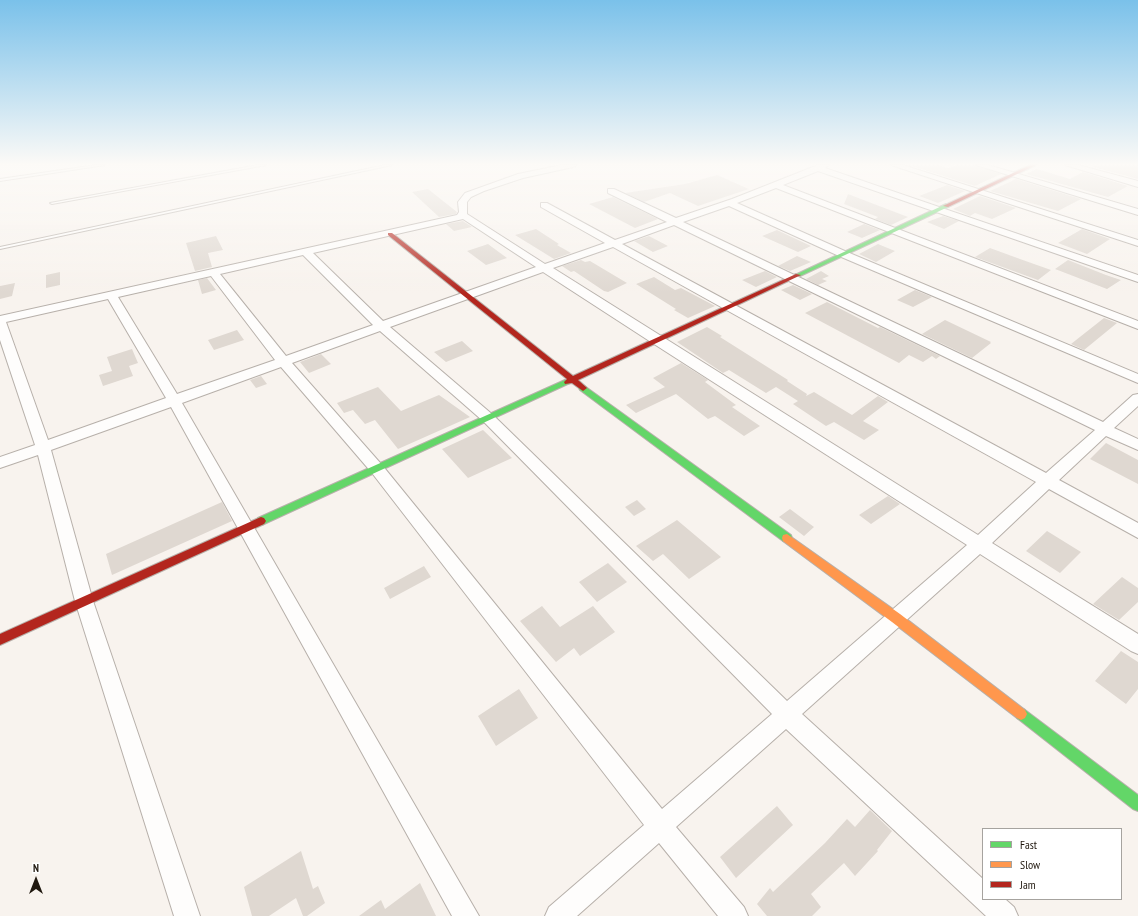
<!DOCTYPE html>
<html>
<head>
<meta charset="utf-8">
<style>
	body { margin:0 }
	#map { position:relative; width:1138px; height:916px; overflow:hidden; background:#f8f3ee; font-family:"PT Sans Narrow",sans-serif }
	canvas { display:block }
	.legend { position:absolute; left:982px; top:828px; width:140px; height:72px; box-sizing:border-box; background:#fff; border:1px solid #a6a39f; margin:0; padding:5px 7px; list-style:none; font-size:12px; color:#20180f }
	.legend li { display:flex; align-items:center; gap:8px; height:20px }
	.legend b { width:20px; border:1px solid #a6a39f }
	.north { position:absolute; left:16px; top:860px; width:40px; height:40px; -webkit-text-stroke:3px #fff; paint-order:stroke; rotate:0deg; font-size:11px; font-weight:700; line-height:16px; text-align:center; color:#20180f }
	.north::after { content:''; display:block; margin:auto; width:14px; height:18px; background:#20180f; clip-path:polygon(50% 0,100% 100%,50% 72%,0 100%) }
</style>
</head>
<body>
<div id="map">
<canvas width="1138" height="916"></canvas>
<ul class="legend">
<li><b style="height:5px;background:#63d668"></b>Fast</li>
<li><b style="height:5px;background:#ff974d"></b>Slow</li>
<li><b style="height:5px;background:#b3261e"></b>Jam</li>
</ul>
<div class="north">N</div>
</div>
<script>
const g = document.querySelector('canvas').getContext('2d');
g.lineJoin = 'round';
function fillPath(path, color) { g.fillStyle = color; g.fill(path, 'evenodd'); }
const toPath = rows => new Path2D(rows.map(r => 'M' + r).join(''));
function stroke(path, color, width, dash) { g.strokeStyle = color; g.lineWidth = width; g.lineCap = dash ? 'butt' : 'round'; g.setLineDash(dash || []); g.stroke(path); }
fillPath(toPath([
	[909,165,938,165,948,168,956,165,975,165,1001,174,975,186],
	[1098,165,1138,165,1138,179,1093,167],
	[1037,169,1070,179,1083,172,1128,186,1108,197,1026,174],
	[717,175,749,189,698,206,670,193,644,202,625,193,685,184],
	[1016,179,1081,199,1058,211,990,191],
	[947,185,965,191,938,203,919,196],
	[428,189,457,212,456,214,439,217,412,192],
	[848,194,908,217,891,225,875,219,878,217,844,204],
	[980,196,1016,208,992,219,975,213,970,216,953,209],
	[613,197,658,219,635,228,589,204],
	[943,216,959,221,944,229,927,222],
	[463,221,472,227,454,231,446,224],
	[864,224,880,230,862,238,847,232],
	[536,229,559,244,557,245,571,253,554,259,515,235],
	[1082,229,1110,239,1087,254,1058,243],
	[777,230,811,246,798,252,762,236],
	[216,236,223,250,208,253,212,267,195,271,186,243],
	[649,236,668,246,653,252,634,241],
	[488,244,507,258,486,265,467,251],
	[878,244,895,251,876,262,859,254],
	[990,248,1020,259,1051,270,1038,280,975,257],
	[797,256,811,262,790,271,778,266],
	[581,260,585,262,590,261,627,283,608,292,604,291,574,271,571,272,562,266],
	[1068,260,1106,275,1121,280,1107,289,1055,269],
	[765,271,777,277,756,287,742,280],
	[821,271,829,276,822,279,827,281,818,285,806,279],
	[60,272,60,285,46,288,46,275],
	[654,277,675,290,681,288,715,306,688,318,674,310,676,309,636,284],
	[207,278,216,290,202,294,198,280],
	[15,283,12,296,0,299,0,286],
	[793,285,812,294,800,300,781,290],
	[915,290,932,297,913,307,897,300],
	[827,302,878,328,880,327,940,356,936,359,932,356,923,362,909,355,899,363,805,313],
	[1104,318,1117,323,1084,350,1071,344],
	[945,320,991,342,990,343,991,343,972,358,922,334],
	[707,327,722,336,720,337,788,380,787,381,807,394,806,396,814,392,852,415,878,396,888,402,863,421,879,430,864,440,834,422,826,426,793,404,798,401,776,387,766,393,729,370,723,373,677,342],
	[237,330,244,340,214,350,208,340],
	[462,341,473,351,446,362,434,352],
	[132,349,138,363,129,366,133,376,103,386,99,375,112,371,107,357],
	[321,354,331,364,309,373,300,362],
	[681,363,708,380,705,382,736,405,732,407,760,426,744,436,715,416,708,419,676,394,636,413,626,405,665,387,653,378],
	[261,376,267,384,256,388,250,380],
	[378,387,401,411,439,395,470,417,398,449,375,420,365,424,353,410,344,413,337,403],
	[483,430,512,458,468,478,442,449],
	[1106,443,1138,460,1138,484,1090,459],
	[888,496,900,504,871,524,859,515],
	[637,500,646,509,634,516,625,507],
	[222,502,232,521,112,575,106,554],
	[790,509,814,527,804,536,779,517],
	[677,520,721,557,689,579,663,554,653,561,636,546],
	[1047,531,1081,552,1060,573,1026,551],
	[608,563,627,582,597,602,579,582],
	[424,566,431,577,390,599,384,588],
	[1122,577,1138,588,1138,602,1119,620,1093,604],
	[542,606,560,627,593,606,615,632,580,656,574,648,556,662,520,621],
	[1121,651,1138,662,1138,689,1126,704,1095,681],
	[519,689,538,718,496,746,478,716],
	[777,806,793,825,736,878,720,857],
	[870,810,892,831,877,850,878,851,855,876,844,863,811,894,821,907,812,916,767,916,757,904,770,888,773,892,825,843,847,819,855,827],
	[301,851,313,889,318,886,325,903,307,916,303,916,296,898,269,916,252,916,244,887],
	[420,883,436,916,359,916,381,900,385,909]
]), '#dfd8d1');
const lane = toPath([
	[96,165,105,165,0,181,0,179,96,165],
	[258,165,266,165,52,204,50,203,258,165],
	[385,165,392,165,0,249,0,247,385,165]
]);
const street = toPath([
	[562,165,577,165,573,167,523,178,484,191,471,197,467,202,467,214,545,264,605,243,541,207,541,203,547,203,615,240,667,222,608,193,608,189,614,189,676,218,732,199,818,165,829,165,825,168,1138,275,1138,282,818,171,783,185,1138,321,1138,329,776,188,737,203,847,252,1138,374,1138,383,839,256,729,206,683,222,1103,422,1133,395,1138,394,1138,406,1114,428,1138,439,1138,450,1106,436,1059,480,1138,523,1138,538,1049,489,992,543,1138,634,1138,654,1131,651,980,554,802,714,983,879,983,899,1005,899,1014,907,1018,916,986,916,786,729,676,827,744,907,748,916,718,916,659,843,577,916,545,916,549,907,644,825,372,473,281,367,182,403,479,916,452,916,171,407,51,450,93,601,200,916,174,916,75,601,38,455,0,468,0,457,35,445,0,340,0,316,457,215,459,212,458,202,465,193,518,174,562,165],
	[463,219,536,267,383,321,313,253,463,219],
	[674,225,1095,430,1046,473,622,244,674,225],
	[613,247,1036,482,978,535,553,268,613,247],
	[303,255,373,325,286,356,220,274,303,255],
	[543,272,654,344,967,545,787,701,493,415,390,327,543,272],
	[211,276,275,360,177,394,118,297,211,276],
	[108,299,166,398,48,440,6,322,108,299],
	[380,331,483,421,772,714,662,809,382,465,292,363,380,331],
	[891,165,903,165,1138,240,1138,246,891,165],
	[976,165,988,165,1138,209,1138,215,976,165],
	[1065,165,1078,165,1138,181,1138,187,1065,165]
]);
const fast = toPath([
	[946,204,949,206,948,207,800,276,795,275,946,204],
	[565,380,571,380,572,382,264,524,261,525,258,524,256,521,258,518,565,380],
	[583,385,791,535,792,538,791,541,787,542,783,541,580,390,579,388,583,385],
	[1021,708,1025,710,1138,795,1138,811,1133,809,1017,718,1015,714,1017,710,1021,708]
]);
const slow = toPath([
	[787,534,900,614,1025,710,1027,714,1025,718,1021,720,1017,718,892,622,783,541,782,538,783,535,787,534]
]);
const jam = toPath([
	[1030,165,1036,165,948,207,943,206,1030,165],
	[388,233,392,233,573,376,796,274,801,275,578,380,587,388,583,391,572,383,565,384,564,382,567,379,388,235,388,233],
	[261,517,264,518,266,521,264,524,0,645,0,634,261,517]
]);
stroke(lane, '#b7b0aa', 2);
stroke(street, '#b7b0aa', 2);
stroke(fast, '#b7b0aa', 2);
stroke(slow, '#b7b0aa', 2);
stroke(jam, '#b7b0aa', 2);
fillPath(lane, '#fefdfc');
fillPath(street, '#fefdfc');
fillPath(fast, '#63d668');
fillPath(slow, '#ff974d');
fillPath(jam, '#b3261e');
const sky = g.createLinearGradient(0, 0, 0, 293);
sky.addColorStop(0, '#7ac1ea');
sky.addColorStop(0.56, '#fcfaf7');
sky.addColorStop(1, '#fcfaf700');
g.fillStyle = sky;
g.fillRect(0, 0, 1138, 293);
</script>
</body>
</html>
